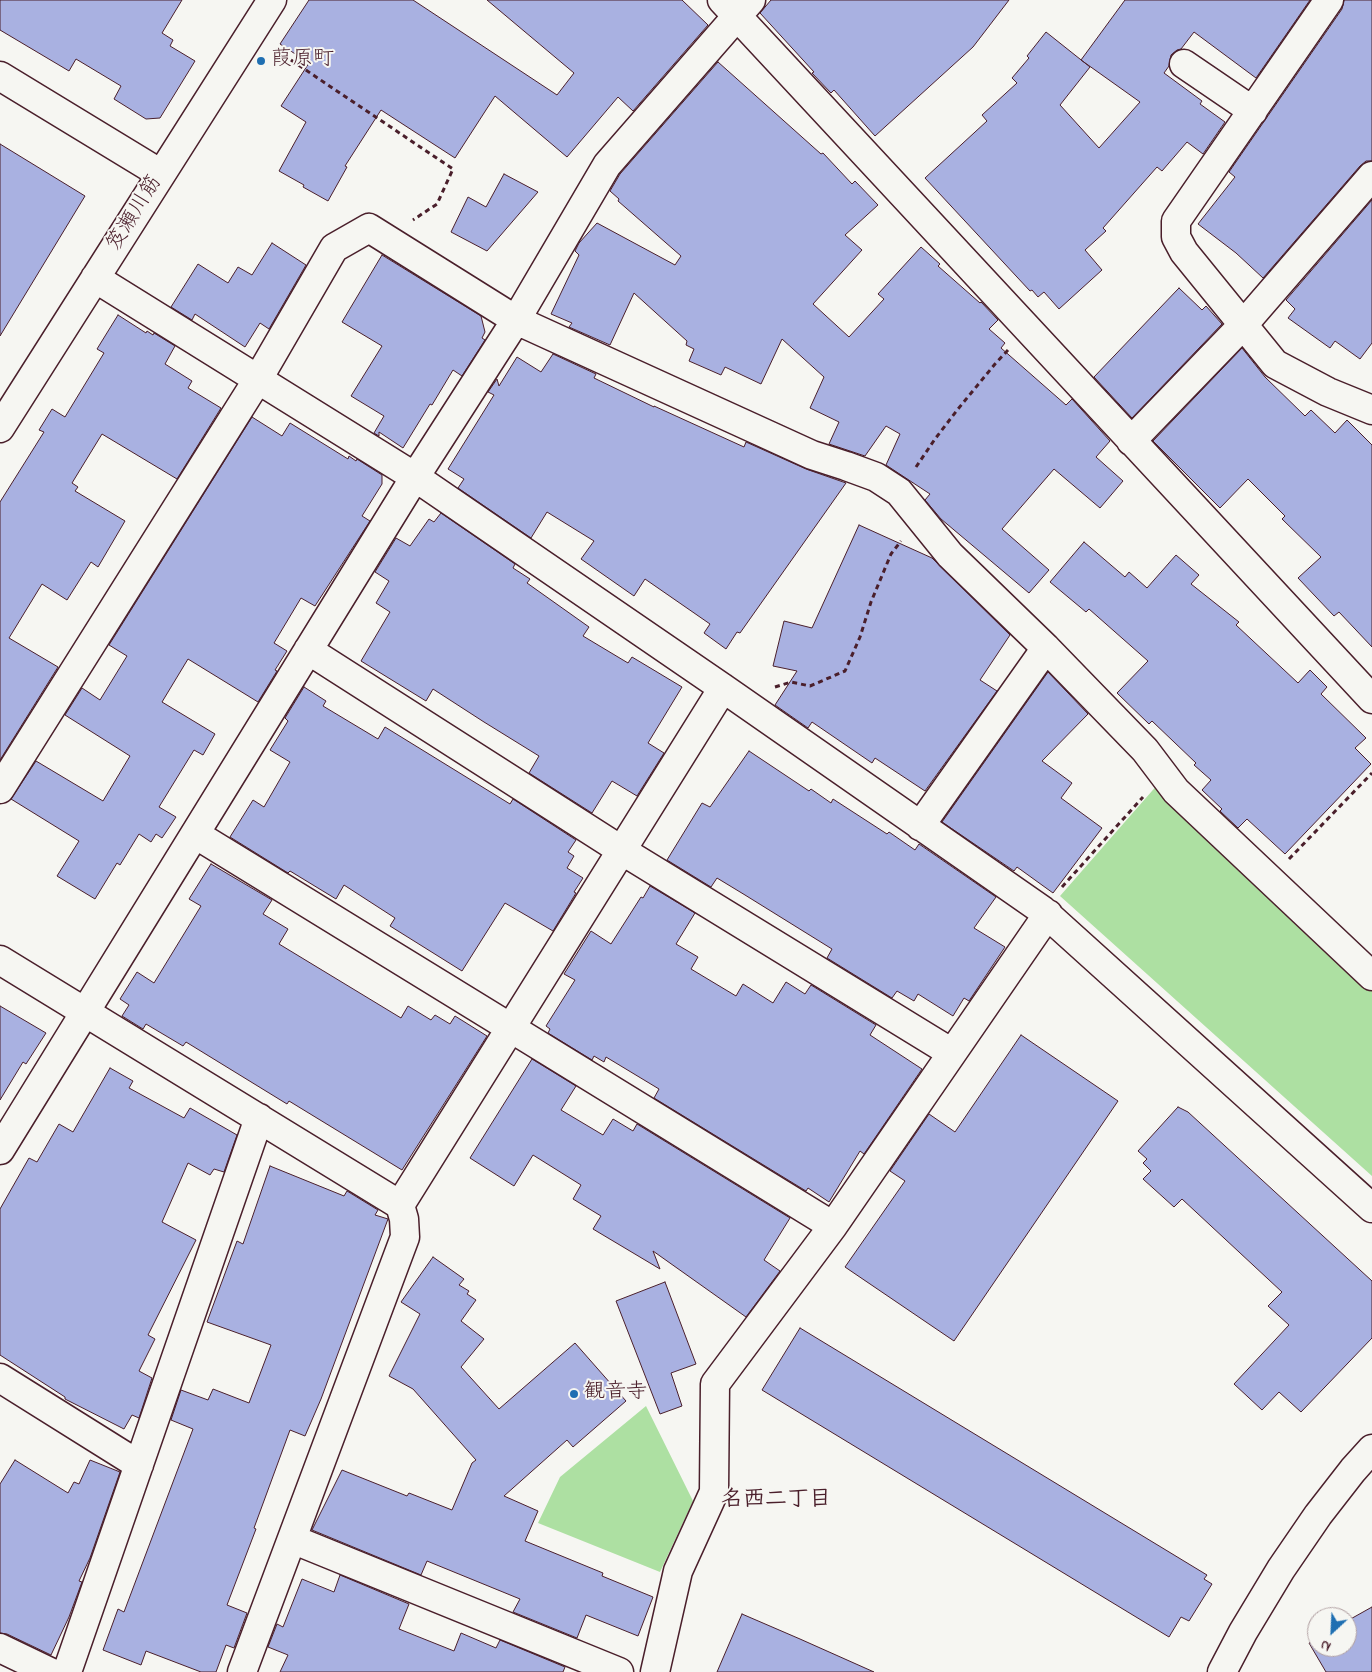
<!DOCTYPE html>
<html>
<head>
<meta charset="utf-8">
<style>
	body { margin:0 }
	#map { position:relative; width:1372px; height:1672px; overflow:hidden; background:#f6f6f2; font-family:"Indie Flower",sans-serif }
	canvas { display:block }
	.north { position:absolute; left:1307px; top:1607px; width:50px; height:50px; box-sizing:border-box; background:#f6f6f2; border:1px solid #b1a0a2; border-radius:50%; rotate:205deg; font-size:14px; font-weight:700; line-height:20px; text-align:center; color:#4a1f2b }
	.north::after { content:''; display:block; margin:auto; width:18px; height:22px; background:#1f6fb2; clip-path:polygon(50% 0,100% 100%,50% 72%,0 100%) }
</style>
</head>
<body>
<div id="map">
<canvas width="1372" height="1672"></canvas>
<div class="north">N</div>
</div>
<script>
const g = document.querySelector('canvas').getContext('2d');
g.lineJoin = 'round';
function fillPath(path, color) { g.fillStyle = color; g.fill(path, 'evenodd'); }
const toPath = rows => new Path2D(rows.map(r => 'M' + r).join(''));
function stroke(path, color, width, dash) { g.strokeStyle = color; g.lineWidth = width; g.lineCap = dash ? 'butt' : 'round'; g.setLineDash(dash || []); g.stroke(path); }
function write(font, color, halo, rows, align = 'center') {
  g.font = font + ' "Indie Flower","Klee One",sans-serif'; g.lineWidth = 4; g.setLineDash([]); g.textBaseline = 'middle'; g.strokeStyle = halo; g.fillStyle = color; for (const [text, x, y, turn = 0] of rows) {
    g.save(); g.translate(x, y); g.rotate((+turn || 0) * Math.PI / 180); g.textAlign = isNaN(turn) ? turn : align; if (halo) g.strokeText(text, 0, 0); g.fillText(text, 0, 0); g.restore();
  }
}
fillPath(toPath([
	[1159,783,1372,984,1372,1176,1060,896],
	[646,1406,693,1501,660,1572,538,1523,560,1477]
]), '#ade0a2');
const building = toPath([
	[0,0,182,0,162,33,173,40,170,46,195,61,160,118,146,119,114,99,121,86,76,59,69,71,0,30,0,0],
	[309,0,413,0,557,95,574,73,487,0,682,0,708,25,633,111,618,97,567,157,495,96,455,158,381,110,345,166,347,167,328,201,303,187,304,185,279,171,306,122,281,106,309,63,280,44,309,0],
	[771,0,1009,0,973,47,875,136,834,90,831,93,812,73,814,72,760,13,771,0],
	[1125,0,1310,0,1256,78,1194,32,1181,49,1177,50,1171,55,1169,66,1164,73,1202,101,1200,104,1225,122,1203,154,1187,142,1162,171,1157,167,1103,228,1106,231,1085,250,1102,270,1059,309,1044,292,1038,297,1032,290,1030,291,925,178,987,121,982,115,1017,83,1012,78,1029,58,1027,56,1046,32,1090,67,1060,105,1099,148,1140,102,1081,60,1125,0],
	[1344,0,1372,0,1372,161,1366,161,1360,166,1263,278,1236,253,1198,224,1235,177,1229,172,1342,9,1344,0],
	[718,62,821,154,823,153,852,184,855,181,878,205,845,235,862,250,813,304,849,337,884,299,878,294,921,247,940,264,938,266,980,303,981,302,998,320,989,329,1005,343,1001,348,1066,405,1072,399,1110,441,1096,457,1123,481,1100,508,1054,469,1002,529,1049,570,1029,593,941,519,925,500,930,494,886,465,900,434,886,426,865,456,829,444,839,422,810,408,824,377,782,339,761,384,725,367,721,375,689,361,694,349,686,345,687,341,634,293,610,345,569,327,572,323,551,314,579,255,575,251,579,243,597,223,675,265,681,256,618,201,619,199,610,191,620,174,718,62],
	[0,144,85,196,0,336,0,144],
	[504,174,538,192,487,251,451,232,468,197,486,207,504,174],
	[1372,200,1372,343,1360,359,1335,341,1330,348,1288,318,1295,309,1286,300,1372,200],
	[272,243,306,265,269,329,260,323,245,347,195,314,192,320,171,307,198,264,228,283,238,267,252,275,272,243],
	[382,255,481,316,485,332,482,338,485,340,462,376,453,370,432,405,430,404,403,448,379,432,379,436,374,433,384,416,351,396,382,346,342,322,382,255],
	[1179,288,1202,310,1206,306,1222,324,1132,418,1094,377,1179,288],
	[118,315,146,333,147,331,153,335,154,333,175,346,165,364,192,381,188,388,221,408,177,479,102,434,72,483,78,487,75,491,125,521,98,567,91,562,67,600,42,584,9,638,58,667,0,760,0,502,44,432,39,430,52,409,65,417,104,353,97,349,118,315],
	[1242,348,1265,377,1305,416,1311,410,1335,433,1347,420,1372,445,1372,647,1339,612,1334,616,1298,578,1321,557,1282,519,1285,516,1248,479,1220,508,1153,441,1242,348],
	[553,354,596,374,594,378,654,407,654,406,744,447,746,442,806,469,846,483,740,633,737,632,726,649,704,633,710,624,645,579,634,596,581,559,594,541,547,512,531,538,458,488,464,479,448,469,494,395,488,392,497,379,499,386,517,357,541,372,553,354],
	[252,417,282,436,290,423,348,459,349,456,356,461,357,459,382,475,382,484,362,516,370,521,315,606,301,598,274,643,287,651,275,670,277,671,258,702,188,659,162,702,215,734,203,755,194,750,159,807,176,817,162,838,156,834,151,842,139,834,120,865,117,863,95,899,57,876,79,841,11,799,36,761,103,801,130,756,65,715,82,688,100,700,127,656,109,645,252,417],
	[441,513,515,564,513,568,530,579,527,583,589,627,583,636,628,663,632,657,682,687,648,743,664,753,637,796,612,781,592,813,529,773,539,756,484,722,433,689,426,701,361,661,390,612,376,603,389,581,375,572,396,538,410,546,429,519,434,522,441,513],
	[859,525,932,558,1010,635,980,680,997,691,925,791,875,758,872,763,812,722,808,728,775,705,797,671,773,666,784,621,812,628,859,525],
	[1084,542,1125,577,1129,572,1147,588,1176,555,1199,575,1191,584,1239,622,1236,625,1298,683,1310,670,1327,687,1321,694,1366,738,1355,748,1371,764,1285,854,1247,819,1238,828,1220,811,1222,809,1202,790,1211,780,1194,765,1196,763,1152,721,1149,724,1117,693,1148,661,1089,609,1086,612,1050,582,1084,542],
	[1048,672,1088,714,1042,761,1072,783,1061,798,1102,828,1053,893,1017,867,1014,871,942,822,1048,672],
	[304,687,326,701,323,706,378,739,385,727,510,804,513,799,576,840,568,852,574,856,567,868,583,878,574,892,576,893,553,931,505,903,462,971,390,926,395,918,344,885,336,899,290,871,288,873,230,837,253,800,264,807,290,762,270,750,288,721,285,718,304,687],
	[749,751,809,791,811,789,831,803,833,799,887,834,889,832,915,850,919,844,996,897,974,928,1005,947,969,1001,964,998,953,1016,918,994,914,1001,897,991,892,998,827,958,832,949,745,895,717,878,711,887,667,860,702,803,710,807,749,751],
	[211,864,272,900,263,914,288,929,279,944,401,1018,408,1006,431,1020,435,1015,450,1024,455,1016,487,1036,402,1170,289,1101,287,1104,186,1042,183,1046,146,1024,143,1029,122,1016,129,1005,120,999,137,972,154,983,201,906,189,899,211,864],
	[650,886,695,913,676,944,698,957,691,969,736,996,743,984,773,1003,786,982,805,994,811,985,876,1025,870,1035,922,1069,864,1154,860,1151,829,1202,808,1188,806,1191,654,1098,659,1089,606,1057,604,1062,594,1056,592,1060,548,1033,550,1029,546,1026,575,980,564,974,591,931,611,944,641,897,643,898,650,886],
	[0,1006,46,1033,26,1064,23,1062,0,1100,0,1006],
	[1021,1035,1118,1101,954,1341,845,1267,905,1181,890,1171,929,1114,955,1132,1021,1035],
	[532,1059,576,1086,561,1110,603,1135,613,1119,633,1131,637,1124,790,1218,764,1260,780,1271,746,1317,653,1251,660,1269,593,1229,601,1216,573,1199,581,1185,533,1155,514,1186,470,1158,532,1059],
	[110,1068,133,1081,129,1088,184,1118,190,1108,237,1135,224,1172,214,1169,210,1175,188,1163,162,1222,196,1240,148,1335,155,1339,139,1371,152,1378,139,1418,132,1415,124,1429,65,1399,65,1397,0,1355,0,1209,29,1158,37,1162,59,1124,73,1132,110,1068],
	[1178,1107,1188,1112,1372,1281,1372,1338,1301,1412,1279,1392,1262,1410,1234,1384,1289,1325,1268,1306,1282,1292,1182,1199,1174,1207,1143,1179,1151,1171,1143,1163,1147,1159,1138,1151,1178,1107],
	[270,1166,344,1196,347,1191,378,1210,375,1215,388,1219,321,1399,305,1436,290,1430,254,1528,256,1529,227,1605,247,1613,234,1648,226,1645,216,1672,201,1672,146,1651,141,1665,103,1650,118,1609,124,1612,193,1429,171,1420,181,1390,208,1400,213,1389,249,1403,271,1345,207,1322,237,1241,243,1244,270,1166],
	[433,1257,464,1279,459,1285,469,1291,467,1294,476,1300,461,1321,484,1339,461,1367,499,1409,575,1343,626,1401,573,1447,567,1440,504,1496,538,1511,525,1541,603,1573,602,1576,653,1597,638,1636,586,1615,577,1638,513,1612,520,1599,427,1561,421,1575,312,1530,342,1470,407,1496,409,1493,452,1510,472,1463,476,1460,413,1389,389,1376,420,1314,401,1302,433,1257],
	[665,1282,696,1364,671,1373,682,1406,660,1414,616,1301,665,1282],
	[800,1328,1207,1575,1204,1579,1212,1584,1189,1621,1181,1617,1169,1637,762,1390,800,1328],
	[15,1460,68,1493,74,1482,79,1484,90,1460,120,1472,90,1558,79,1581,82,1582,69,1617,51,1655,7,1634,0,1633,0,1484,15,1460],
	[340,1575,409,1604,399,1629,454,1651,461,1633,496,1648,500,1640,565,1667,563,1672,280,1672,288,1655,268,1647,277,1624,283,1627,302,1579,334,1592,340,1575],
	[1372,1607,1372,1672,1326,1672,1309,1643,1317,1638,1317,1647,1347,1647,1347,1621,1372,1607],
	[742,1614,800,1639,874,1672,717,1672,742,1614]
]);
fillPath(building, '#a9b1e1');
stroke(building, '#4a1f2b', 1);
const minor = toPath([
	[722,0,1372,699],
	[1329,0,1176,221,1176,237,1184,252,1275,364,1328,392,1372,410],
	[1184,64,1253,111],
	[0,76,161,174],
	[95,278,415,477,723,688,1042,910,1372,1208],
	[0,428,272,0],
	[1131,441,1243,325,1372,176],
	[308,650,621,850,952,1053],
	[0,789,258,379,334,248,369,228,516,320,812,455,846,466,876,477,899,492,950,555,1046,648,1145,750,1176,791,1372,976],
	[920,826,1046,648],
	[195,834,833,1226],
	[0,960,400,1205,404,1219,405,1237,242,1672],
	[0,1150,415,477,516,320,607,165,751,0],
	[400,1205,723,688],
	[0,1378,139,1465],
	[292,1539,619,1672],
	[0,1648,50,1672],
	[67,1672,259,1118],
	[655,1672,678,1571,714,1492,715,1384,833,1226,1048,914],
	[1222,1672,1243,1632,1281,1569,1318,1515,1353,1470,1372,1449]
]);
stroke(minor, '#4a1f2b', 31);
stroke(toPath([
	[276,50,453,169,437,204,413,220],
	[916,467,935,439,958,409,995,364,1008,350],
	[775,687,791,682,810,686,845,671,860,637,871,602,891,554,901,541],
	[1289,859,1372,773],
	[1062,887,1143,797]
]), '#4a1f2b', 3, [5, 4]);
stroke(minor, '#f6f6f2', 28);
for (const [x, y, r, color] of [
	[261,61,5,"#1f6fb2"],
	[574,1394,5,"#1f6fb2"]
]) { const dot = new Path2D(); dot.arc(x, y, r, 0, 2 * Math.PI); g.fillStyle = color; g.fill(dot); stroke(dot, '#f6f6f2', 2); }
write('21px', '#4a1f2b', '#f6f6f2', [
	["葭原町",271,61],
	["観音寺",584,1394]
], 'left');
write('21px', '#4a1f2b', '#f6f6f2', [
	["笈瀬川筋",136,214,-58]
]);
write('bold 22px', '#4a1f2b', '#f6f6f2', [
	["名西二丁目",776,1501]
]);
</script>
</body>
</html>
